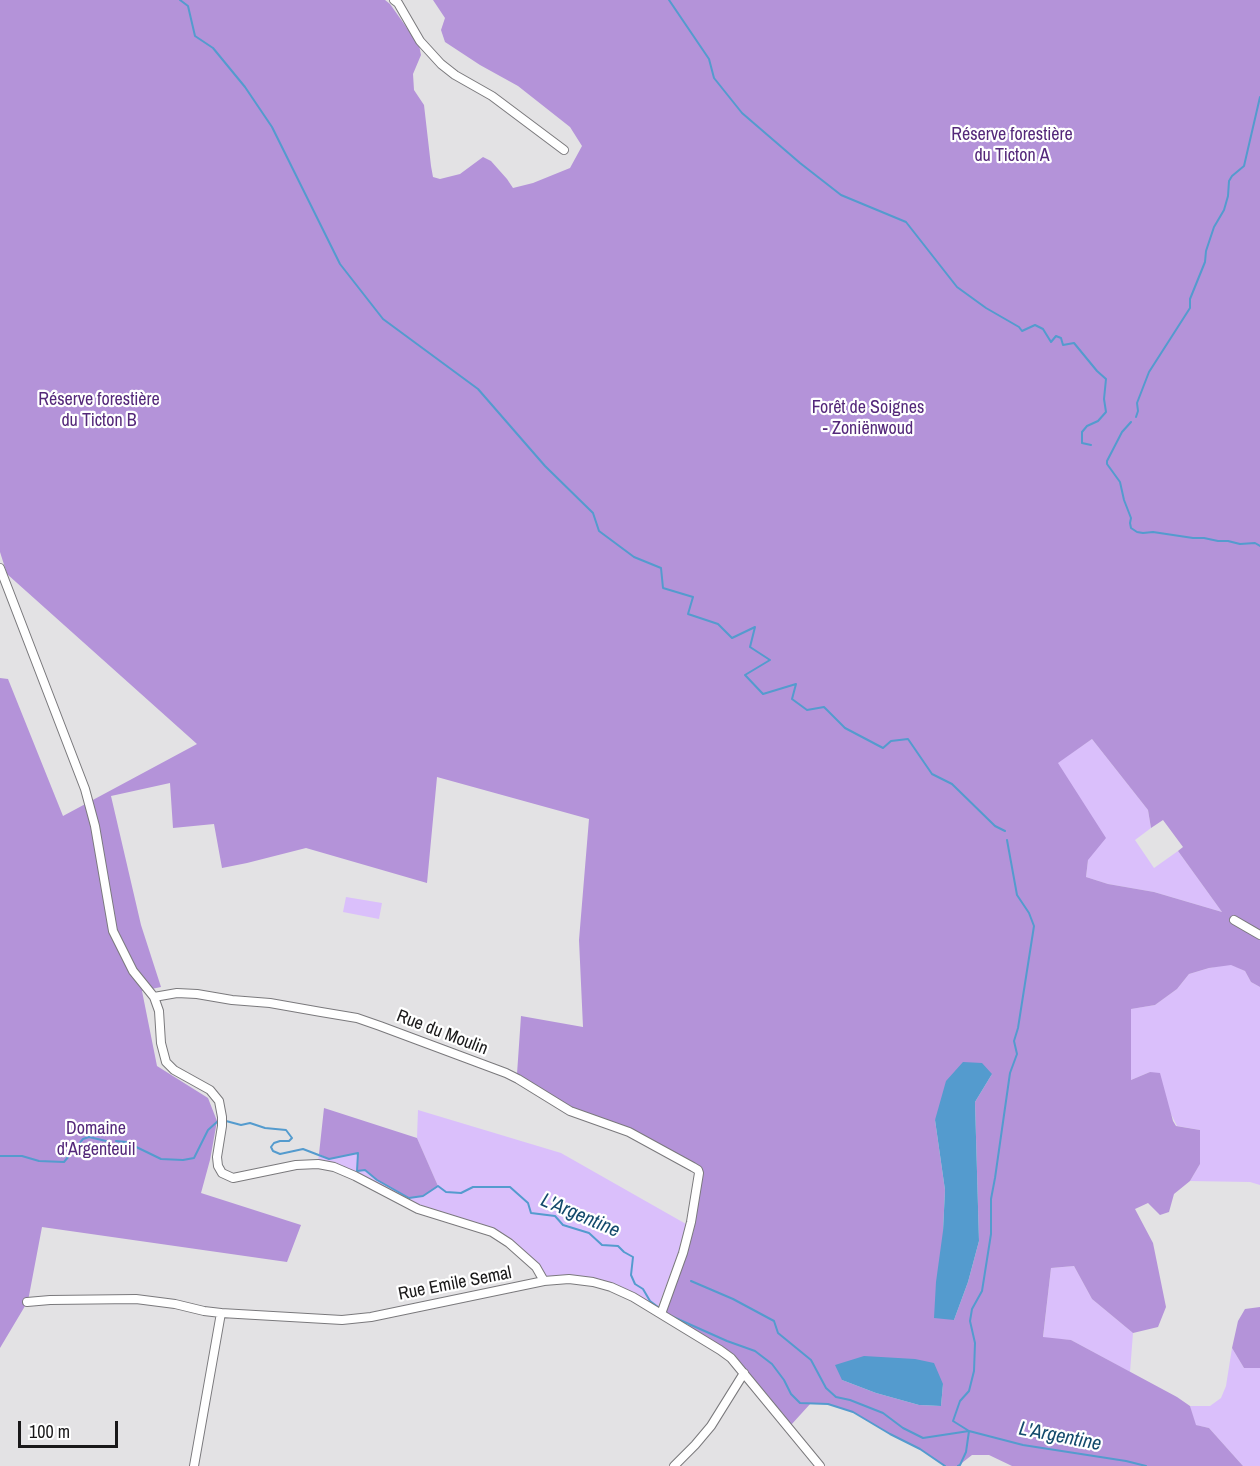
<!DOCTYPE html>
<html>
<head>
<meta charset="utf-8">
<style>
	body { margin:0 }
	#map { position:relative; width:1260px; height:1466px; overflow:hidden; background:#e3e2e4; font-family:"Archivo Narrow",sans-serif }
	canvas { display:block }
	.scale { position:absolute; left:18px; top:1421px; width:100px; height:27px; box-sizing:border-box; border:3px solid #191819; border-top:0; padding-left:8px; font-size:18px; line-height:21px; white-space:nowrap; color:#191819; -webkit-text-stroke:4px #fff; paint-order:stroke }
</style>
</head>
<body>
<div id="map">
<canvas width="1260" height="1466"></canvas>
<div class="scale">100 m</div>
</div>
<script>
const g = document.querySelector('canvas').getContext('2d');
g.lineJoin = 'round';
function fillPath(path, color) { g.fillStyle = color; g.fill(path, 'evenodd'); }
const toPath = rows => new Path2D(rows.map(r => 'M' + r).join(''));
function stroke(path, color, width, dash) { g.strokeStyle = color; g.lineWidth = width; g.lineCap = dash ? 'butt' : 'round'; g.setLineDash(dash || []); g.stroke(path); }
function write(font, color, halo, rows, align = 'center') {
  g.font = font + ' "Archivo Narrow",sans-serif'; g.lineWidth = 4.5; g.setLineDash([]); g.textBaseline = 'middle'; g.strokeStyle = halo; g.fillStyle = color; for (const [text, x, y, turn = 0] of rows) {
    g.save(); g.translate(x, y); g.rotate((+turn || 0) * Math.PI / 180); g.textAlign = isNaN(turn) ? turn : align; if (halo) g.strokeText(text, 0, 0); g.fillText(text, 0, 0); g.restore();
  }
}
fillPath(toPath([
	[1092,739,1148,810,1151,828,1135,840,1154,868,1178,851,1222,912,1154,892,1108,884,1086,877,1088,860,1057,763],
	[346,897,382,903,379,919,343,912],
	[1230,964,1245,971,1251,982,1260,987,1260,1185,1250,1182,1190,1181,1200,1164,1200,1130,1177,1126,1150,1072,1131,1080,1130,1009,1155,1005,1177,989,1189,974,1209,968],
	[418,1110,561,1153,686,1224,679,1251,658,1307,650,1301,649,1303,612,1284,546,1278,538,1265,511,1241,419,1206,318,1161,319,1154,329,1159,358,1153,365,1170,377,1180,438,1186,417,1138],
	[1074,1266,1092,1299,1133,1333,1130,1372,1071,1340,1043,1338,1051,1268],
	[1232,1348,1244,1368,1260,1368,1260,1466,1243,1466,1209,1428,1195,1425,1190,1406,1210,1406,1221,1398,1226,1386]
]), '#dabffb');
fillPath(toPath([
	[0,0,385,0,390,4,419,45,421,55,413,74,414,90,424,105,431,166,433,177,440,179,460,174,483,157,491,161,507,179,513,188,533,183,570,168,582,146,570,127,518,86,480,65,445,42,441,30,445,18,433,0,1260,0,1260,987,1251,982,1245,971,1231,965,1209,968,1189,974,1177,989,1155,1005,1131,1009,1131,1080,1150,1072,1160,1073,1173,1121,1176,1126,1200,1130,1200,1164,1190,1181,1174,1194,1169,1212,1160,1215,1148,1203,1135,1209,1153,1243,1166,1307,1158,1327,1133,1333,1092,1299,1074,1266,1051,1268,1043,1337,1071,1340,1177,1397,1190,1406,1196,1425,1209,1428,1243,1466,1012,1466,989,1455,972,1455,958,1466,945,1466,920,1449,890,1434,853,1412,828,1404,811,1403,791,1425,766,1393,732,1356,718,1344,688,1326,689,1324,665,1312,687,1254,694,1229,702,1172,699,1168,571,1108,517,1074,521,1016,583,1027,579,940,589,819,437,777,427,883,306,848,247,863,222,868,214,824,173,828,170,783,111,796,141,925,161,987,142,991,157,1066,208,1098,217,1121,210,1160,201,1193,301,1225,287,1262,42,1227,28,1301,0,1348,0,678,8,679,63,816,197,744,7,574,0,552],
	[1092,739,1148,810,1151,828,1163,820,1183,847,1178,851,1222,912,1154,892,1108,884,1086,877,1088,860,1106,838,1058,763],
	[992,1074,975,1102,979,1241,968,1282,954,1320,943,1231,945,1190,935,1120],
	[842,1380,943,1384,941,1406,919,1405,876,1393],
	[324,1108,417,1138,438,1186,423,1196,409,1198,377,1180,365,1170,357,1171,357,1153,329,1159,319,1154],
	[1260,1307,1260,1368,1244,1368,1232,1348,1238,1321,1245,1309]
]), '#b493d9');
fillPath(toPath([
	[963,1062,982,1063,992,1074,975,1102,979,1241,968,1282,954,1320,934,1318,936,1282,943,1231,945,1190,935,1120,946,1081],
	[864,1356,915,1359,934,1363,943,1384,941,1406,919,1405,876,1393,842,1380,835,1365]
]), '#549bce');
stroke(toPath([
	[180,0,188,6,195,36,213,48,245,87,272,127,340,264,383,319,478,389,545,466,593,513,599,531,634,557,661,568,663,588,693,597,688,614,718,624,732,638,755,627,750,647,770,660,745,675,763,694,796,684,792,699,807,710,824,707,845,728,883,748,891,741,908,739,932,774,952,784,995,826,1005,831],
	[669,0,709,59,714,78,742,113,800,163,841,195,906,222,957,287,986,308,1019,327,1022,331,1035,325,1043,329,1051,342,1056,336,1061,338,1063,345,1074,343,1097,371,1106,379,1104,399,1106,412,1098,421,1087,426,1082,432,1082,443,1091,445],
	[1136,417,1138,411,1137,403,1149,372,1190,308,1190,299,1205,262,1206,251,1214,227,1224,210,1228,196,1229,181,1232,176,1244,166,1260,97],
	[1131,422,1122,432,1107,461,1107,464,1120,482,1124,500,1131,518,1130,523,1131,528,1137,532,1143,533,1153,532,1193,538,1204,538,1218,541,1228,541,1240,544,1255,543,1260,546],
	[226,1121,241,1125,250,1123,265,1128,286,1130,292,1138,289,1141,280,1141,274,1143,271,1147,273,1151,280,1154,303,1149,329,1159,358,1153,357,1171,365,1170,377,1180,409,1198,423,1196,438,1186,446,1192,461,1193,473,1187,510,1187,528,1203,531,1213,555,1216,563,1225,589,1233,602,1245,618,1246,624,1252,633,1257,631,1275,635,1284,643,1289,650,1301,658,1307],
	[116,1141,126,1142,161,1159,183,1160,194,1158,208,1130,218,1121],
	[0,1156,22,1156,39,1161,64,1162,83,1139,89,1137,106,1141],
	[691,1281,733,1299,774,1321,778,1333,811,1360,826,1388,836,1397,850,1400,883,1413,903,1428,923,1438,969,1431,1023,1445,1126,1461,1146,1466],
	[665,1312,671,1316,727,1341,755,1351,772,1364,784,1380,791,1394,800,1403,828,1404,853,1412,890,1434,920,1449,945,1466],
	[958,1466,960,1465,966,1452,969,1431,953,1421,960,1401,969,1391,974,1371,975,1343,970,1321,972,1309,982,1291,991,1234,991,1199,995,1178,1010,1073,1017,1054,1014,1041,1018,1028,1034,926,1029,913,1017,895,1007,840]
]), '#549bce', 2);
const street = toPath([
	[394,0,398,3,420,41,441,64,455,75,492,96,564,150],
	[0,568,85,789,95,826,113,931,133,971,154,997,159,1011,161,1043,166,1062,174,1070,210,1090,219,1101,222,1117,222,1126,217,1157,218,1166,222,1173,233,1178,296,1165,318,1164,334,1167,355,1176,418,1209,492,1232,509,1243,536,1267,544,1281],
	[1234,920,1260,935],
	[154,997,177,993,197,994,232,1000,270,1003,321,1012,357,1018,380,1026,506,1073,518,1079,570,1111,629,1132,693,1167,698,1170,699,1173,691,1222,683,1253,661,1314],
	[27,1302,50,1300,136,1299,175,1304,204,1311,221,1313,342,1320,371,1317,544,1281,569,1279,593,1282,611,1287,633,1297,720,1350,731,1358,820,1466],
	[194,1466,221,1313],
	[674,1466,695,1445,711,1426,744,1373]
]);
stroke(street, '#7a797c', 10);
stroke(street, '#fff', 8);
write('18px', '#54287a', '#fff', [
	["Réserve forestière",1012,135],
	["du Ticton A",1012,156],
	["Réserve forestière",99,400],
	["du Ticton B",99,421],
	["Forêt de Soignes",868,408],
	["- Zoniënwoud",868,429],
	["Domaine",96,1129],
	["d'Argenteuil",96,1150]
]);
write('18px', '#191819', '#fff', [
	["Rue du Moulin",442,1033,21],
	["Rue Emile Semal",455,1284,-11]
]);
write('italic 20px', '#134a6c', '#fff', [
	["L'Argentine",580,1216,23],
	["L'Argentine",1060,1437,11]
]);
</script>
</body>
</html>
